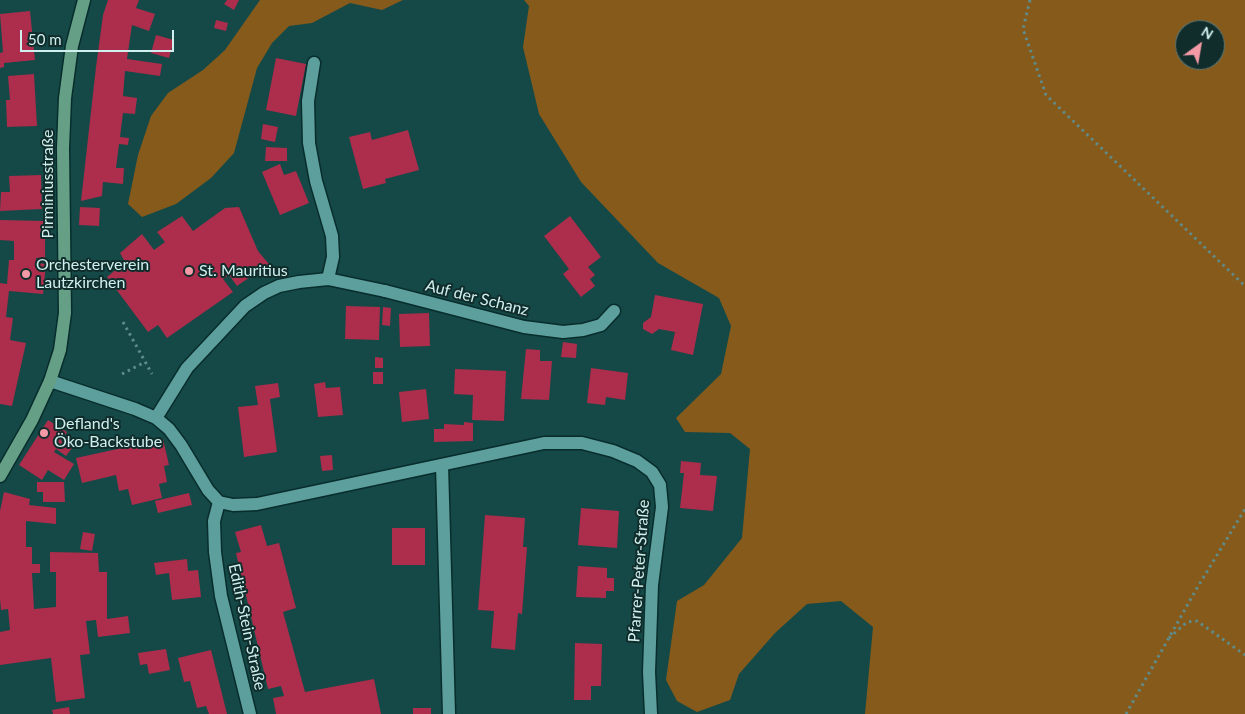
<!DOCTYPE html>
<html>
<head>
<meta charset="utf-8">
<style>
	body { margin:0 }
	#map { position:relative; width:1245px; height:714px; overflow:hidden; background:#144947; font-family:Lato,sans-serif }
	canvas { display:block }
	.north { position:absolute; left:1175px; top:20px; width:50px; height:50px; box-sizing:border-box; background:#102c2b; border:1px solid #5c7a79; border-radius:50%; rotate:32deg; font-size:14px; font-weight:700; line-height:20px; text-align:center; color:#cff0ee }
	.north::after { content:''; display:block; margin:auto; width:18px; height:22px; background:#f49aa6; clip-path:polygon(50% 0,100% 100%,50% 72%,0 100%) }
	.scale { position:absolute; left:20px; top:30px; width:154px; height:22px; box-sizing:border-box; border:2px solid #cff0ee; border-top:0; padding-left:6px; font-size:15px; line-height:18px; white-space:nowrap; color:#cff0ee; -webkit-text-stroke:4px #102c2b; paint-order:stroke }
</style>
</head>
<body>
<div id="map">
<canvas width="1245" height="714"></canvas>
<div class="north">N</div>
<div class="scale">50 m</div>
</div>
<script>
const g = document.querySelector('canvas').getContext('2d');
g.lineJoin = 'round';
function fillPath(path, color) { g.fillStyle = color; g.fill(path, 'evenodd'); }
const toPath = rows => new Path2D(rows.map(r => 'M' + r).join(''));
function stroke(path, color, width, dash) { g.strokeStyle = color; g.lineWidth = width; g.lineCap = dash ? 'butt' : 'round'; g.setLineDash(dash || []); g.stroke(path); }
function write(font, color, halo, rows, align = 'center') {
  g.font = font + ' Lato,sans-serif'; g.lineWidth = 4; g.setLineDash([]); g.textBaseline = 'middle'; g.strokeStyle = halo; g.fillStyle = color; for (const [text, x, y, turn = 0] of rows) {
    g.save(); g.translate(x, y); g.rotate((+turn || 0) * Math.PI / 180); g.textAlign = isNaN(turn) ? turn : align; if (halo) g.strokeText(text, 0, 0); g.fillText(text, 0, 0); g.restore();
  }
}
fillPath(toPath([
	[260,0,403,0,382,10,350,3,312,23,289,26,272,43,257,68,234,153,211,178,176,204,142,217,128,204,138,155,151,116,168,93,203,70,225,50],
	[524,0,1245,0,1245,714,865,714,873,627,841,601,807,604,775,633,739,674,730,700,697,712,677,701,666,680,677,601,704,585,742,538,750,449,730,433,685,432,676,418,721,374,731,326,719,298,658,263,581,182,539,114,523,47,529,6],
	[1185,30,1215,30,1215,60,1185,60]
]), '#865a1b');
fillPath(toPath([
	[108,0,139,0,136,8,155,14,149,31,132,25,127,59,162,64,160,76,125,71,123,96,137,98,135,114,123,113,120,137,129,138,128,145,119,144,116,168,124,168,123,184,103,182,102,196,81,201,96,67,103,15],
	[227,0,239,0,234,10,224,4],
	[30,11,35,60,4,63,4,67,0,68,0,53,3,52,0,14],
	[216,20,228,23,226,31,214,28],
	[156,35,174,40,169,58,151,53],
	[276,58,306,64,296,116,266,110],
	[34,74,37,126,7,127,6,100,10,100,8,76],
	[263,124,278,127,275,142,261,139],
	[408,130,419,170,385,179,386,183,363,189,349,137,370,132,372,140],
	[266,147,287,148,287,161,265,161],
	[280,164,284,175,296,171,309,203,280,215,262,172],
	[41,175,42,209,0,211,1,192,10,192,9,176],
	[80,207,100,208,99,226,79,225],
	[239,207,258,251,273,269,256,273,237,286,229,275,223,279,233,292,167,338,158,325,148,332,107,277,125,262,120,253,142,234,154,250,165,242,157,232,182,216,193,231,225,208],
	[570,216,601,257,588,267,595,275,590,279,595,286,581,297,563,274,569,269,544,236],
	[0,220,45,221,45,258,36,258,36,263,46,264,43,294,9,291,6,317,13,318,10,340,26,343,12,406,0,404,0,283,7,284,9,260,14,260,14,241,0,240],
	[655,295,703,304,693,355,671,350,675,332,659,329,652,334,643,329,643,323,651,317],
	[346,306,380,307,379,340,345,339],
	[383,307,391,308,390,326,382,325],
	[429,313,430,346,400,347,399,314],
	[563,342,577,344,576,358,561,357],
	[526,349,540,350,540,361,552,361,549,400,521,399],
	[375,357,383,358,383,368,375,368],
	[591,368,628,373,625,400,606,397,605,405,587,403],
	[455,369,506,371,504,421,472,420,473,395,454,394],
	[373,372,383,372,383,384,373,384],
	[325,382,326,388,340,387,343,415,318,417,314,384],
	[278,383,280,397,270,399,277,452,244,457,238,407,258,405,255,386],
	[426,389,429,419,402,422,399,392],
	[48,420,67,432,61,441,72,448,66,456,56,449,54,452,74,464,64,480,48,470,42,480,19,465],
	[464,422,473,423,473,441,434,442,434,429,444,429,444,424,464,425],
	[163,439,169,465,164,466,167,482,159,484,162,498,132,505,128,489,119,491,116,475,82,483,76,458],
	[332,455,333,470,322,471,320,456],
	[681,461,701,463,700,475,717,476,713,511,680,508,684,473,680,473],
	[37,482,64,482,65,502,43,502,43,492,37,492],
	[4,492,30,499,29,505,56,508,56,524,26,521,26,547,32,547,32,564,40,564,40,573,32,573,34,609,56,607,56,572,50,572,50,552,98,553,99,572,107,572,107,619,128,616,130,633,98,637,96,620,86,621,90,654,80,655,85,698,56,702,51,658,0,665,0,632,10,630,8,609,1,610,0,599,0,511],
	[189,493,192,505,158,513,155,501],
	[581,508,619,511,617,548,578,545],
	[485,515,525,518,523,547,527,547,522,614,518,613,515,650,491,648,494,611,478,610],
	[261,525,267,546,279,543,296,608,283,612,305,692,374,679,381,714,276,714,273,698,284,696,281,686,268,689,236,553,241,552,235,532],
	[392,528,425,528,425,565,392,565],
	[83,532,95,534,92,551,80,549],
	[187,559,188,571,198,570,201,597,172,600,169,573,156,575,154,563],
	[578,566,607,568,607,578,614,578,614,591,606,591,606,598,576,597],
	[575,643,602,644,601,686,591,686,591,700,574,700],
	[166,649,170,670,149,674,147,664,140,665,138,653],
	[211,650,227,714,209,714,206,706,197,708,190,681,184,682,178,658],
	[69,707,70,714,53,714,52,710],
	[413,708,431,708,431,714,413,714]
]), '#ac2d4c');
const service = toPath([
	[314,63,308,101,309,143,316,181,332,236,333,257,328,279],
	[385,291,524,327,563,332,583,330,601,325,614,311],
	[442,465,449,714]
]);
const minor = toPath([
	[50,381,135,409,156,418,169,429,181,445,208,490,219,502],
	[156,418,187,368,245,306,264,293,279,286,299,282,328,279,385,291],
	[219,502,233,505,257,504,544,443,582,443,613,451,637,461,652,472,660,485,662,507,652,585,649,672,651,714],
	[219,502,214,521,215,552,221,596,250,714]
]);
const secondary = toPath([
	[0,476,32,420,50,381,60,350,65,313,63,148,65,98,72,46,84,0]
]);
stroke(service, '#082d2c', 15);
stroke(minor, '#082d2c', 15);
stroke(secondary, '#082d2c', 15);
stroke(toPath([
	[1030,0,1023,29,1046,95,1245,286],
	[123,322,152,374],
	[122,374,145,362],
	[1169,638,1187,622,1197,621,1245,655],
	[1126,714,1197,588,1245,509]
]), '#5f8c8a', 3, [2.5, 4]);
stroke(service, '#5c9f9c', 12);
stroke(minor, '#5c9f9c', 12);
stroke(secondary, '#65a086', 12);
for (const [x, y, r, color] of [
	[189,271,5,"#f49aa6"],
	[26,274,5,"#f49aa6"],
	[44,433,5,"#f49aa6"]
]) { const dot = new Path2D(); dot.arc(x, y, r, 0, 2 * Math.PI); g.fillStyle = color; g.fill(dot); stroke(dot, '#102c2b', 2); }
write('16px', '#cff0ee', '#102c2b', [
	["Pirminiusstraße",48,184,-90],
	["Auf der Schanz",477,298,14],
	["Pfarrer-Peter-Straße",639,571,-86],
	["Edith-Stein-Straße",247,627,78]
]);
write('16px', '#cff0ee', '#102c2b', [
	["Orchesterverein",36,265],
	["Lautzkirchen",36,283],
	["St. Mauritius",199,271],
	["Defland's",54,424],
	["Öko-Backstube",54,442]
], 'left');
</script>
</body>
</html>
